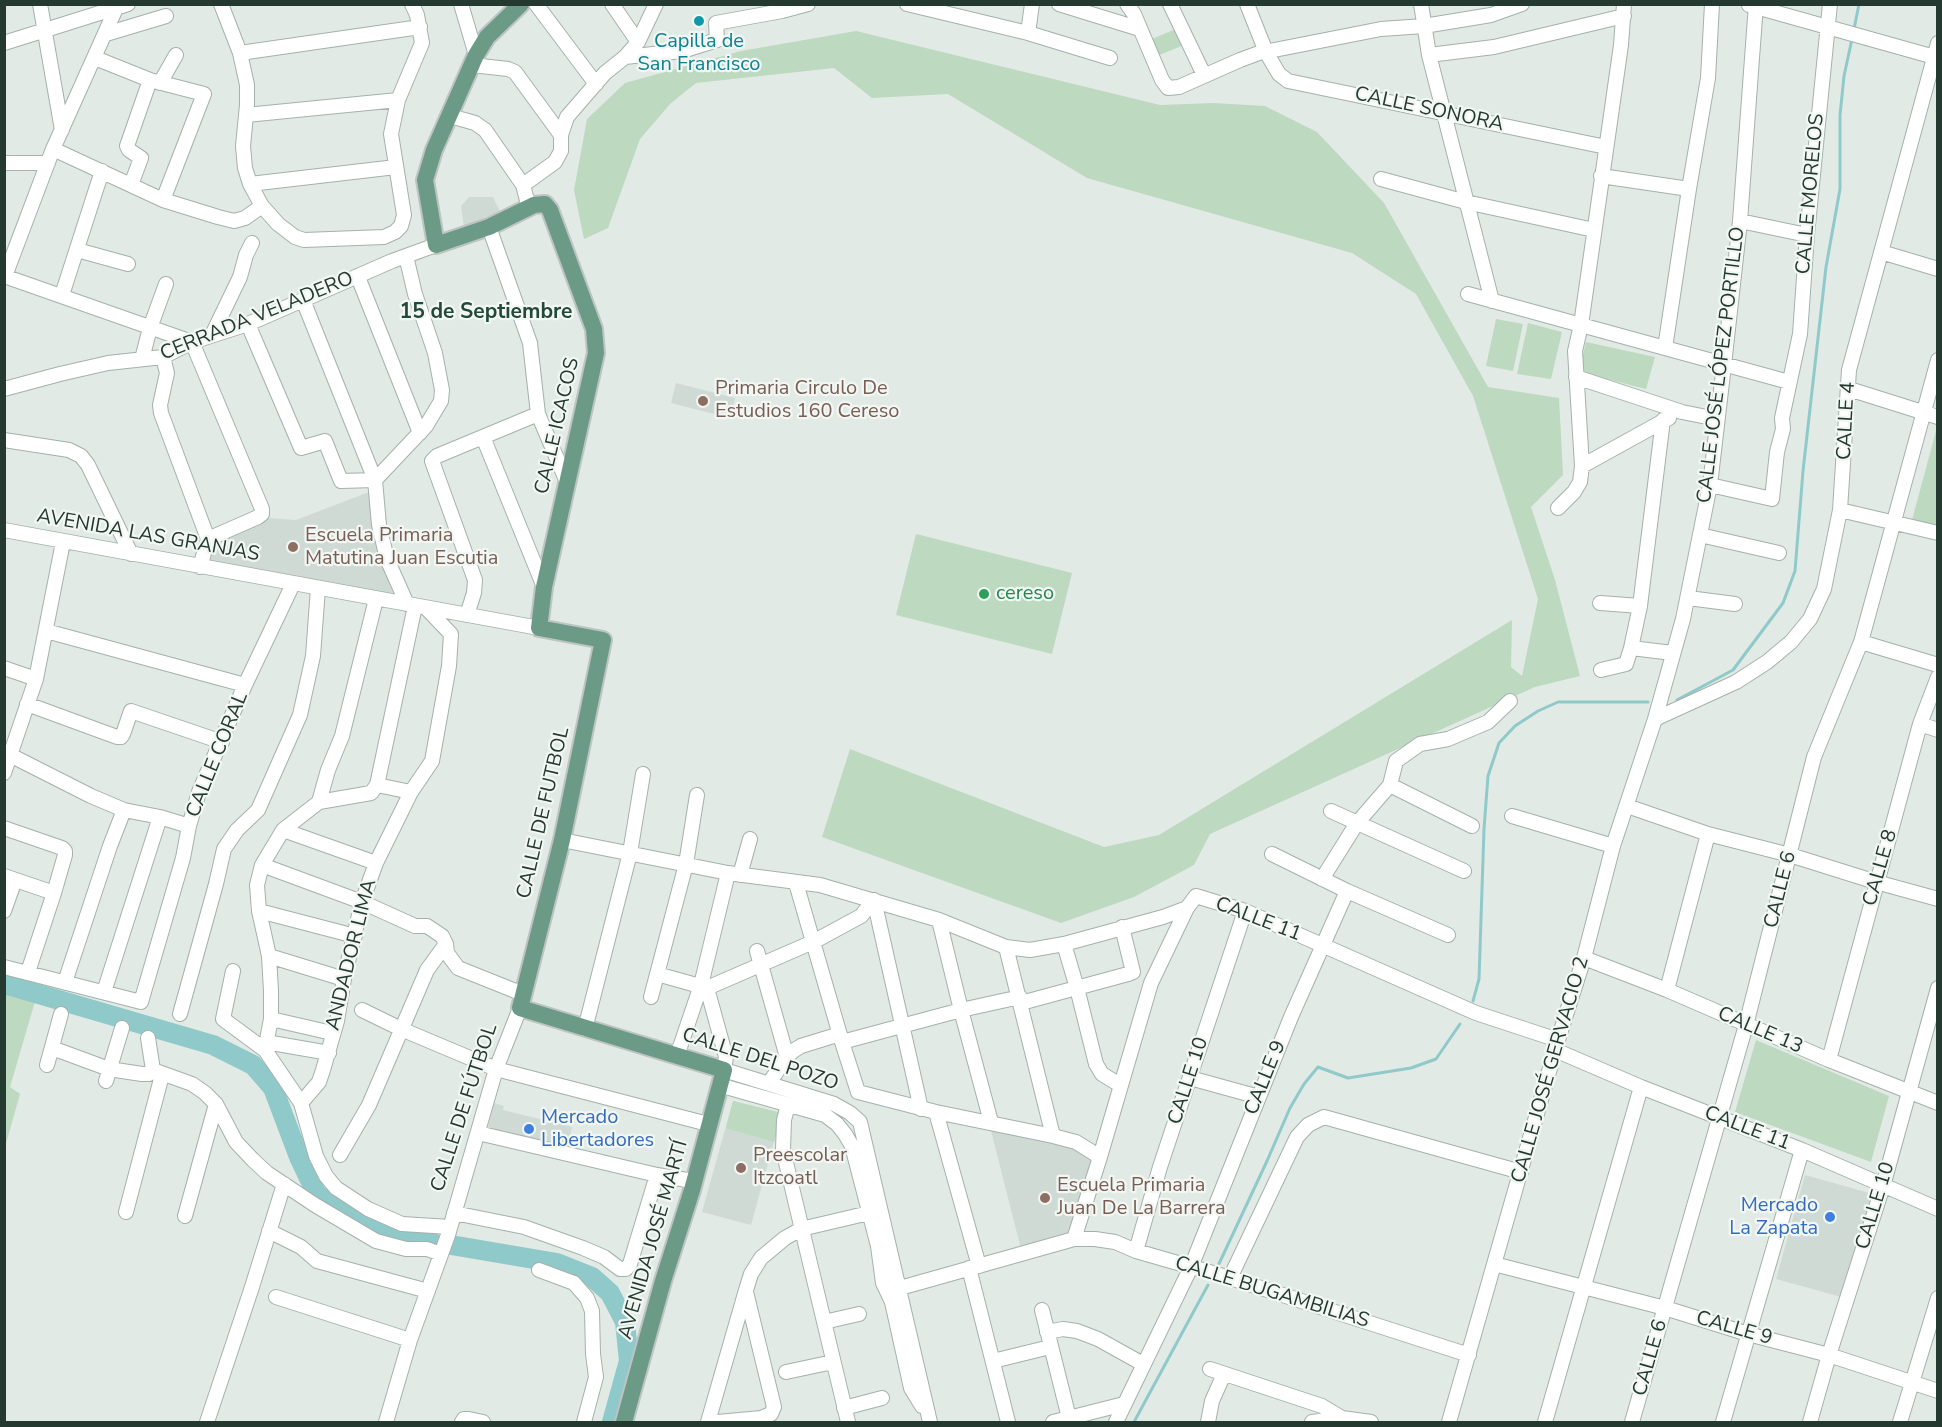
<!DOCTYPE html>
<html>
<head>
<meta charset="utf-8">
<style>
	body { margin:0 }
	#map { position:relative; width:1942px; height:1427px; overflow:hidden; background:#e2eae5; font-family:"Nunito Sans",sans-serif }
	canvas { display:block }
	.frame { position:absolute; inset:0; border:6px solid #243930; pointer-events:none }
</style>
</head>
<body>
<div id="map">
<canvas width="1942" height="1427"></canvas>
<div class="frame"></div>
</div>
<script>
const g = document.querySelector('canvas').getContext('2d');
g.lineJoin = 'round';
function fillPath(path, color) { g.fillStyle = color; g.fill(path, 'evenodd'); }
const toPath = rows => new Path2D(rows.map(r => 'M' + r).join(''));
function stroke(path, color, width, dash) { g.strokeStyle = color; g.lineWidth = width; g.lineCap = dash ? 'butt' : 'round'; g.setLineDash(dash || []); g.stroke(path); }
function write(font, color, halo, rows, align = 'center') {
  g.font = font + ' "Nunito Sans",sans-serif'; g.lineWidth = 4.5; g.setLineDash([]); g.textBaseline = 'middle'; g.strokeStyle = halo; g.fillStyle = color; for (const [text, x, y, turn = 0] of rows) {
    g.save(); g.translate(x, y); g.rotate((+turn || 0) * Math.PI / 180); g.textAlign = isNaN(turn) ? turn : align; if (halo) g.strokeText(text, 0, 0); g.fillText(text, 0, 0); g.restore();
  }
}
fillPath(toPath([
	[469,197,493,197,500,211,464,227,461,206],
	[676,383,735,398,730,418,671,403],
	[369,492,377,550,395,599,204,565,210,544,236,532,269,518,296,520],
	[733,1101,782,1113,751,1225,702,1212],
	[494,1103,504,1106,503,1110,572,1127,567,1151,487,1131],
	[990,1127,1073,1147,1092,1160,1070,1235,1021,1249],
	[1805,1175,1873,1194,1845,1298,1776,1279]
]), '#d0dad4');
fillPath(toPath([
	[1178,28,1184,45,1157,56,1152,39],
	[856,31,1160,105,1213,103,1265,106,1317,132,1384,203,1488,387,1559,398,1563,475,1531,507,1555,580,1580,676,1535,687,1210,834,1194,865,1134,897,1061,923,822,837,850,749,1104,847,1159,835,1512,620,1511,667,1522,676,1538,599,1473,396,1416,294,1352,253,1087,178,948,94,872,98,834,68,696,83,670,104,640,139,608,228,584,239,574,190,587,119,625,83,741,51],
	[1496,319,1523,324,1513,371,1486,366],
	[1528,323,1562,332,1551,379,1517,374],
	[1586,342,1655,357,1646,389,1579,372],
	[1936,431,1937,432,1937,527,1912,520],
	[916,534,1072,573,1052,654,896,615],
	[5,989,36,998,10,1087,20,1094,5,1147],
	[1756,1040,1889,1096,1871,1162,1735,1112],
	[733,1101,782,1113,774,1142,726,1128]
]), '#bdd9c0');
stroke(toPath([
	[1854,29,1859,4],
	[1677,700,1733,670,1783,603,1795,571,1803,471,1826,267,1840,189,1840,115,1844,76,1852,39],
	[1473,1001,1479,979,1484,829,1488,776,1499,743,1515,726,1538,711,1558,702,1648,702],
	[1217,1268,1267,1161,1290,1108,1304,1084,1318,1067,1348,1078,1411,1068,1436,1059,1460,1024],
	[1134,1422,1208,1285]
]), '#90c9c9', 3);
stroke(toPath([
	[4,984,213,1045,253,1065,273,1088,299,1157,317,1195,365,1223,432,1242],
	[451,1245,557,1263,592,1277,610,1293,625,1322,629,1361,612,1422]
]), '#90c9c9', 20);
const minor = toPath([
	[40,4,62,130],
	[221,4,240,53,247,85,247,105,243,146,245,168,250,184,262,206,278,224,295,237,304,240,384,237,395,232,401,226,404,215,391,134,398,100,422,43,417,15,412,4],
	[461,4,476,55],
	[536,4,596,84],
	[612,4,638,42],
	[907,4,1028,33,1110,58],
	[1059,4,1140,29],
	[1127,4,1134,14,1162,80,1168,88,1179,87,1240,60,1259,53,1381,29,1424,26,1491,15,1522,4],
	[1170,4,1204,75],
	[1247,4,1266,52,1279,74,1288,81,1606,147],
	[1421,4,1429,55,1492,301],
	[1749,5,1938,58],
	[1028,33,1032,4],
	[106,34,166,16],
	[4,43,128,4],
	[240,53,420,27],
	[1429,55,1494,47,1624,16],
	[625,57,682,51,717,40,716,23,782,11,808,4],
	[95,58,150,80,204,94,163,200],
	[472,65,508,69,515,72,561,135],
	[160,83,176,55],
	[246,115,398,100],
	[450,116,475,123,485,130,523,185],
	[53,149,163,200,218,217,234,221,245,218,262,206],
	[4,163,48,163],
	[1601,176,1689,189],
	[1381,179,1466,202,1594,230],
	[250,184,396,167],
	[131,185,141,158,129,150,127,146,150,80],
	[529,208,523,185,555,162,561,151,561,135,567,117,605,73,625,57,638,42,656,4],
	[1740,221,1807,235],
	[489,227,530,343,538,414,567,482],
	[77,250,128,264],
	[1881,252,1938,269],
	[4,276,192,342,262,509,262,514,258,517,208,539],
	[5,276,53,149,118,4],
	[358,277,420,433],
	[1468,294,1789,382],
	[62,295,102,171],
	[303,300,375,480,379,525,387,559,407,604],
	[248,324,301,448,325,441,341,481,375,480,426,426,441,401,442,390,435,353,415,294,406,256],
	[212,335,240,277,246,255,252,243],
	[1665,348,1689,189,1708,78,1712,4],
	[163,357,167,373,160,405,161,413,208,539,200,567],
	[142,359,150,328,166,284],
	[1576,377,1682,412,1717,419],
	[4,389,60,374,108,363,163,357,192,342,248,324,392,261,436,245],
	[1849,389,1938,417],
	[483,437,544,587],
	[4,440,69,450,81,456,88,465,131,554],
	[1582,466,1669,418],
	[1710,485,1772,499,1777,452,1783,429,1782,418,1800,334,1807,235,1830,4],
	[1558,508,1574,492,1580,482,1582,466,1575,351,1581,325,1621,45,1624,4],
	[1840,510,1938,533],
	[4,530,539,628],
	[1700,535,1779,553],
	[1688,598,1735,604],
	[1600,603,1640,606],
	[467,615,474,593,475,580,432,461,437,456,538,414],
	[46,631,245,685],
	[1861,642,1938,665],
	[1631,648,1673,653],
	[4,668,36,679],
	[1601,670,1626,664,1631,648,1640,606,1663,420],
	[27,704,117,737,121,737,123,734,131,711,222,742],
	[1655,719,1736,682,1767,662,1791,642,1810,619,1824,589,1840,510,1849,370,1938,43],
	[1920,724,1938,730],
	[10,755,91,796,124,810,160,817,189,826],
	[4,773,36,679,63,542],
	[377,785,411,792],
	[1390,785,1472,826],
	[319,802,328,770,342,736,376,599],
	[1627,806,1708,834,1790,855,1876,882,1938,899],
	[1331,811,1464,871],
	[1512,816,1613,846],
	[4,828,62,848,65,851,65,855,54,893,28,972],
	[283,830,376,863],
	[562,840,728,873,820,885,939,920,1006,947,1030,950,1064,944,1163,917,1187,908],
	[1272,854,1347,891,1448,935],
	[262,865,362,902,415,926,427,926,442,936,446,944,447,953,458,968,523,994],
	[740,875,750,839],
	[4,876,54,893],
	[1322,879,1357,823,1390,785,1396,761,1420,744,1448,739,1488,722,1510,701],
	[796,883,842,1042,858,1092,936,1112,1053,1136,1076,1142,1100,1157],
	[874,900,921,1109],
	[4,911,15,880],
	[259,911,355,936],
	[939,920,961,1010,991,1122],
	[1064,944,1077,988,1096,1064,1102,1074,1120,1085],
	[1006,947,1053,1136],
	[757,951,787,1057],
	[269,956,344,979],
	[1584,958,1667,990,1829,1060,1938,1103],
	[4,967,141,1002,183,858,189,826,199,792,245,685,293,584],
	[233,971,223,1019,265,1050,301,1103,316,1156,326,1176,336,1188,368,1209,402,1224,450,1227],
	[657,974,707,988,726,1057,724,1070,834,1104,850,1113,860,1122,930,1422],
	[65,982,110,846,124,810],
	[707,988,813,942,861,916,874,900],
	[1667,990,1708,834],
	[104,992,160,817],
	[651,997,686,864,697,795],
	[1021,1003,1128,974,1133,972,1122,927],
	[362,1010,401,1029,496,1069,708,1124],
	[180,1014,216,884,224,849,237,830,258,810,300,715,313,656,318,588],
	[271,1019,332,1033],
	[585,1029,630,853,643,774],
	[148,1038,153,1070],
	[266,1042,329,1053],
	[842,1042,961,1010,1020,997],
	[52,1048,109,1069,142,1074,149,1074,153,1070],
	[265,1050,271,1019,271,991,269,956,259,911,257,885,262,865,283,830,319,802,371,793,377,785,415,606],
	[1555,1050,1641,1087,1802,1150,1938,1209],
	[677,1056,701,985,728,873],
	[1829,1060,1920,724,1938,677],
	[47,1065,61,1014],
	[153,1070,192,1084,205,1093,216,1104,236,1142,253,1160,267,1173,315,1205,376,1241,406,1249,427,1249,441,1254],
	[1190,1078,1259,1097],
	[106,1081,122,1028],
	[769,1083,787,1057,793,1051,801,1046,840,1034],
	[719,1085,825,1115,837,1124,845,1134,852,1146,878,1246,883,1283,892,1302,911,1388,922,1406],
	[301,1103,319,1082,323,1070,337,1021,344,979,362,902,376,863,411,792,432,761,449,666,451,634,427,609],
	[788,1105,784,1120,783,1150,848,1422],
	[936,1112,979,1266],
	[478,1133,657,1175,693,1181],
	[340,1155,369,1105,427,970,446,944],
	[126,1212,162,1075],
	[454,1213,524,1227,583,1248,604,1257,620,1269,626,1269,630,1264,657,1175],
	[185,1216,216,1104],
	[269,1231,301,1247,317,1261,428,1291],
	[1074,1239,1100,1157,1151,983,1187,908,1196,896,1245,911,1476,1013,1558,1040],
	[1136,1251,1160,1167,1245,911],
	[1494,1264,1665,1308,1748,1334,1829,1355,1938,1391],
	[969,1268,1008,1422],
	[539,1270,574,1283,587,1298,592,1311,593,1354,596,1377,584,1422],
	[1230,1278,1297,1137,1308,1125,1324,1117,1521,1172],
	[900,1288,1074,1239,1095,1239,1115,1242,1136,1251,1230,1278,1469,1355],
	[276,1297,410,1340],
	[1042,1310,1069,1418],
	[824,1322,859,1314],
	[1047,1332,1063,1329,1077,1331,1098,1339,1143,1364],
	[993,1361,1050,1347],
	[1210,1369,1322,1406,1342,1418],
	[786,1372,833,1362],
	[844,1408,882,1398],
	[207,1422,252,1287,284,1184],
	[386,1422,410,1340,448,1235,496,1069,520,1008],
	[462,1422,464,1419,469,1419,483,1422],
	[708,1422,746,1290,751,1274,761,1258,785,1238,801,1229,869,1213],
	[718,1422,761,1418,771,1414,774,1407,746,1292],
	[1053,1422,1124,1404],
	[1116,1422,1191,1267,1291,1017,1347,891],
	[1208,1422,1212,1401,1224,1374],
	[1312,1422,1342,1418,1371,1422],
	[1449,1422,1558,1040,1584,958,1613,846,1655,719,1683,619,1710,485,1724,365,1740,221,1756,4],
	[1545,1422,1641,1087],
	[1632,1422,1746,1025,1814,757,1861,642,1938,360],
	[1723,1422,1802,1150],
	[1810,1422,1829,1355,1883,1186,1938,988],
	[1900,1422,1938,1298]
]);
const major = toPath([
	[521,4,487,37,476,55,434,150,425,180,436,245,489,227,534,205,545,204,550,210,594,329,596,353,544,587,539,628,603,640,562,840,520,1008,724,1070,692,1190,663,1281,624,1422]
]);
stroke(minor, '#a5b1ab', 16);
stroke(major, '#bdc4c1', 20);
stroke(minor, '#fff', 14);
stroke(major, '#6b9b87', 16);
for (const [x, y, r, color] of [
	[699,21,6,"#0f9aa8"],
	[703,401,6,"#8d6e63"],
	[293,547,6,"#8d6e63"],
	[984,594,6,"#2e9e5b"],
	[529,1129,6,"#3f7fe0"],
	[741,1168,6,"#8d6e63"],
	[1045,1198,6,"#8d6e63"],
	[1830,1217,6,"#3f7fe0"]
]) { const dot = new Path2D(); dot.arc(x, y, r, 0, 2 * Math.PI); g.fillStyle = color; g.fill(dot); stroke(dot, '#f2f7f4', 2); }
write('20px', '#0d838f', '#f2f7f4', [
	["Capilla de",699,42],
	["San Francisco",699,65]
]);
write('20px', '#243930', '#f2f7f4', [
	["CALLE SONORA",1429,110,12],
	["CALLE MORELOS",1811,194,-85],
	["CERRADA VELADERO",257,317,-22],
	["CALLE JOSÉ LÓPEZ PORTILLO",1722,365,-83],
	["CALLE 4",1847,421,-87],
	["CALLE ICACOS",558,426,-77],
	["AVENIDA LAS GRANJAS",148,536,10],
	["CALLE CORAL",218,755,-68],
	["CALLE DE FUTBOL",544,813,-77],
	["CALLE 8",1881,868,-74],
	["CALLE 6",1781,890,-76],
	["CALLE 11",1258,920,21],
	["ANDADOR LIMA",352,955,-76],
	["CALLE 13",1760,1031,23],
	["CALLE DEL POZO",760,1060,18],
	["CALLE JOSÉ GERVACIO 2",1551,1070,-74],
	["CALLE 9",1266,1078,-68],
	["CALLE 10",1189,1081,-72],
	["CALLE DE FÚTBOL",465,1108,-72],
	["CALLE 11",1747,1129,21],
	["CALLE 10",1876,1206,-73],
	["AVENIDA JOSÉ MARTÍ",654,1240,-74],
	["CALLE BUGAMBILIAS",1272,1293,17],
	["CALLE 9",1734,1329,16],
	["CALLE 6",1651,1358,-74]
]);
write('20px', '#785e54', '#f2f7f4', [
	["Primaria Circulo De",715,389],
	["Estudios 160 Cereso",715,412],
	["Escuela Primaria",305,536],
	["Matutina Juan Escutia",305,559],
	["Preescolar",753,1156],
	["Itzcoatl",753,1179],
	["Escuela Primaria",1057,1186],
	["Juan De La Barrera",1057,1209]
], 'left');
write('20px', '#27864d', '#f2f7f4', [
	["cereso",996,594]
], 'left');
write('20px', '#366cbe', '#f2f7f4', [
	["Mercado",541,1118],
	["Libertadores",541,1141],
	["Mercado",1818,1206,"right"],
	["La Zapata",1818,1229,"right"]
], 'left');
write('bold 21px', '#22493a', '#f2f7f4', [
	["15 de Septiembre",486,313]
]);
</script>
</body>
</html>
